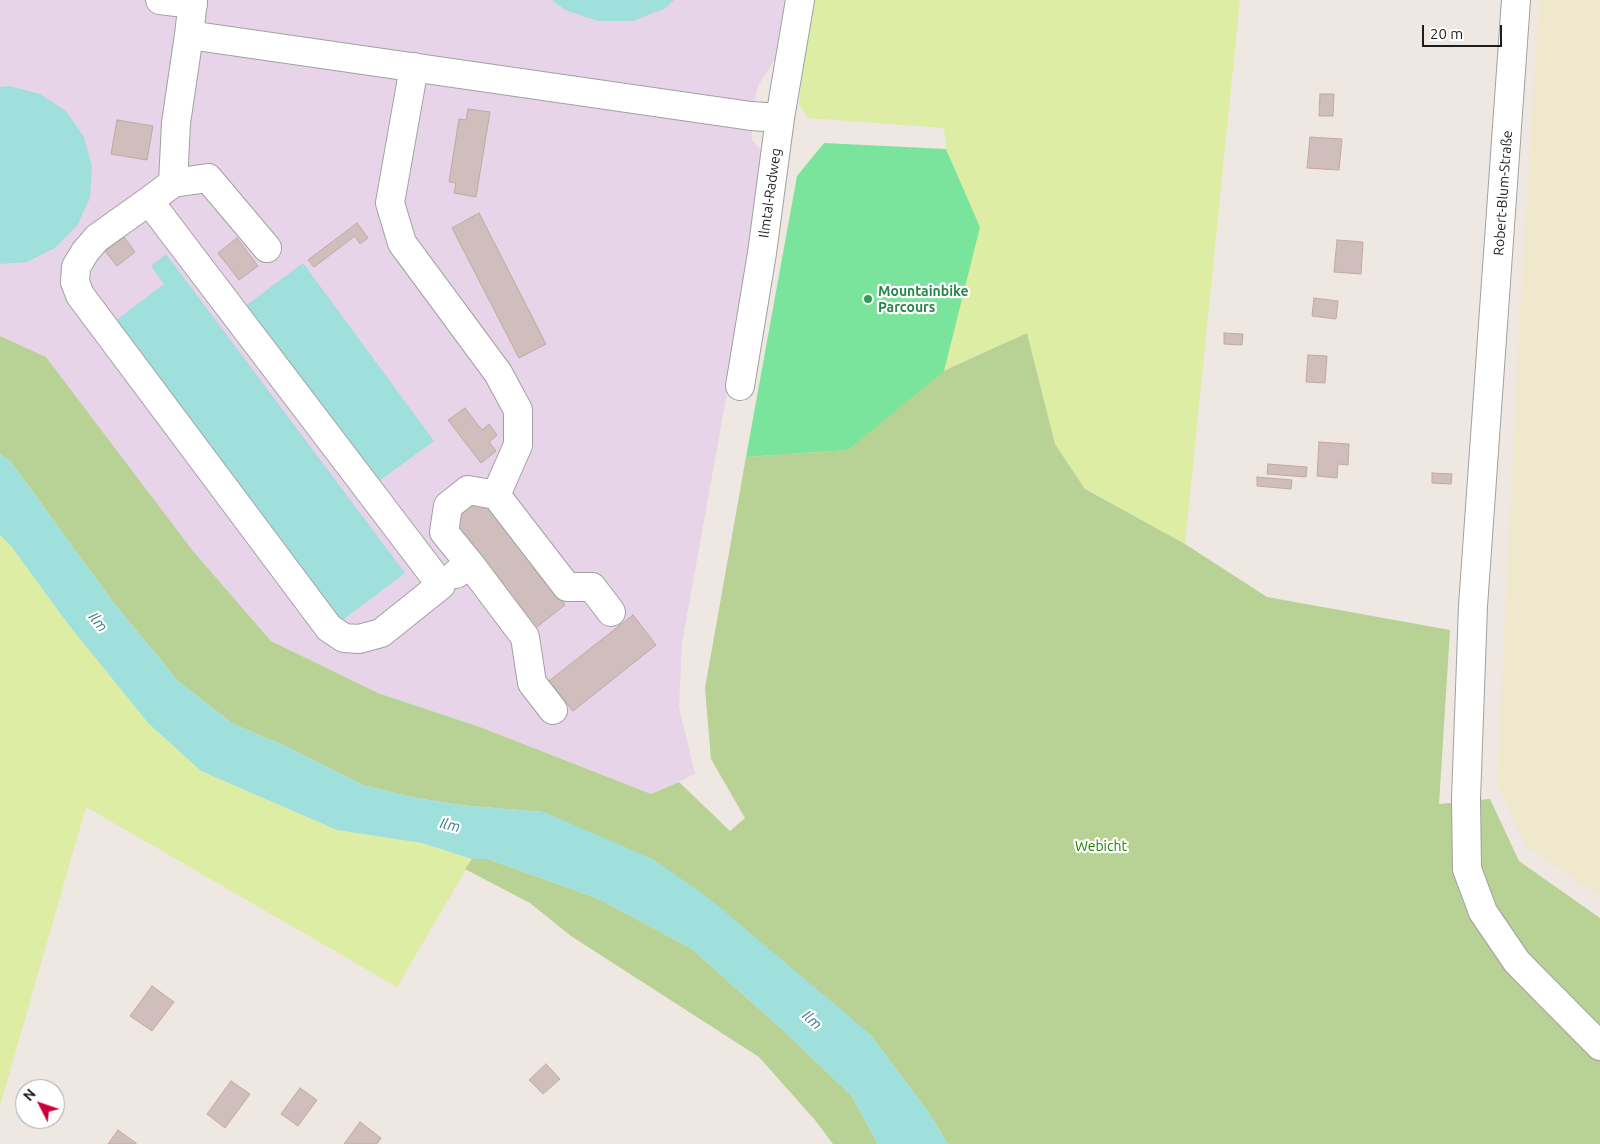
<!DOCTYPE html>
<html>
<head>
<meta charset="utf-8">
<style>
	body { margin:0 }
	#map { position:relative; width:1600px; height:1144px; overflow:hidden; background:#efe7e2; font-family:Ubuntu,sans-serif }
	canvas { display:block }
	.north { position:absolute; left:15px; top:1079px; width:50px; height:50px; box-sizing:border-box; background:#fff; border:1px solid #a5a5a5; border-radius:50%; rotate:311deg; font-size:14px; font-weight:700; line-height:20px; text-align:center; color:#1d1d1d }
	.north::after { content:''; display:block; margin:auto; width:18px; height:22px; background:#cb003b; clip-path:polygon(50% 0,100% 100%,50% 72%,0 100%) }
	.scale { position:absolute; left:1422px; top:25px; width:80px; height:22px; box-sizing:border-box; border:2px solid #1d1d1d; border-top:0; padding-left:6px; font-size:15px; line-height:18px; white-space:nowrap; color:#1d1d1d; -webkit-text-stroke:4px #fff; paint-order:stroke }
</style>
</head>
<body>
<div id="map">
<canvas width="1600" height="1144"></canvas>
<div class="north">N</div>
<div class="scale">20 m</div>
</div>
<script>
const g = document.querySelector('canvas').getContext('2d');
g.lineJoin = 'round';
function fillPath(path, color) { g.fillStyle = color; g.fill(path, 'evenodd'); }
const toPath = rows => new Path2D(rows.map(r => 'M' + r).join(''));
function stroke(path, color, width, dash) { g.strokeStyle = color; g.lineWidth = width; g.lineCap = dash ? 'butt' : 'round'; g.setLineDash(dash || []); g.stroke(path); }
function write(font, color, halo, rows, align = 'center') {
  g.font = font + ' Ubuntu,sans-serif'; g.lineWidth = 4.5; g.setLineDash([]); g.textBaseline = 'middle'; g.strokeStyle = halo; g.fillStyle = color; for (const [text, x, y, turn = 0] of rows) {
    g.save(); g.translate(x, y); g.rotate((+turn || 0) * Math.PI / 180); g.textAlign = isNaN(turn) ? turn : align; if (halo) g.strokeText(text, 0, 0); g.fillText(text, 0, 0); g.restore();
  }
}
fillPath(toPath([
	[0,0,794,0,783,46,758,86,751,116,752,140,769,159,682,643,679,707,695,774,651,794,480,727,378,693,271,641,193,551,46,357,0,336]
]), '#e7d4e9');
fillPath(toPath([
	[1539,0,1600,0,1600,896,1526,846,1497,784,1518,349]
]), '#efe8cc');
fillPath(toPath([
	[809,0,1240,0,1185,544,1085,489,1055,444,1027,333,939,373,980,227,946,149,944,128,808,118,799,104],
	[0,535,11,546,68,624,148,723,201,771,337,830,422,843,472,859,397,987,86,807,0,1106]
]), '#ddeda4');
fillPath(toPath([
	[1027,333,1055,444,1085,489,1185,544,1267,597,1450,630,1439,804,1490,799,1519,861,1600,918,1600,1144,948,1144,927,1110,870,1034,544,812,460,805,411,797,363,785,283,745,233,724,178,681,113,602,11,462,0,454,0,336,46,357,193,551,271,641,378,693,480,727,651,794,679,782,730,831,745,818,711,759,705,688,746,457,848,450,939,373],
	[472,859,488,859,599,899,692,949,785,1032,851,1095,878,1144,833,1144,815,1120,759,1057,571,936,530,903,465,869]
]), '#b8d194');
fillPath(toPath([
	[824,143,946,149,980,227,944,371,848,450,746,457,797,176]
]), '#7be49c');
fillPath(toPath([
	[552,0,674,0,666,8,633,21,598,21,565,10],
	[10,86,40,94,66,111,84,137,92,167,90,198,77,226,55,248,27,262,0,264,0,87],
	[166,254,405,573,340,622,115,321,164,284,151,266],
	[303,263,434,441,375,484,244,307],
	[0,454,11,462,113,602,178,681,233,724,283,745,363,785,411,797,460,805,544,812,653,859,710,899,870,1034,927,1110,948,1144,878,1144,851,1095,785,1032,692,949,599,899,488,859,472,859,422,843,337,830,201,771,148,723,68,624,11,546,0,535]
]), '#9fe0dc');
const building = toPath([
	[1320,94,1334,94,1333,116,1319,116,1320,94],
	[468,109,490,112,476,197,454,193,456,183,449,182,459,119,466,120,468,109],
	[117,120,153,126,147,160,111,154,117,120],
	[1310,137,1342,139,1339,170,1307,168,1310,137],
	[479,213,546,344,519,358,452,228,479,213],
	[357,223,368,238,360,244,355,236,314,267,308,260,357,223],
	[124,237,135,252,117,266,105,251,124,237],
	[237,238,258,266,239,280,218,253,237,238],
	[1337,240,1363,242,1361,274,1334,272,1337,240],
	[1314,298,1338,301,1336,319,1312,316,1314,298],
	[1224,333,1243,334,1242,345,1224,344,1224,333],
	[1308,355,1327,356,1325,383,1306,382,1308,355],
	[465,408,482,430,489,424,497,435,489,442,496,451,481,463,448,420,465,408],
	[1319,442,1349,444,1348,465,1338,464,1337,478,1317,476,1319,442],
	[1268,464,1307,467,1306,477,1267,474,1268,464],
	[1432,473,1452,474,1451,484,1432,483,1432,473],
	[1257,477,1292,480,1291,489,1257,486,1257,477],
	[470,503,488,505,565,605,533,630,455,529,457,513,470,503],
	[633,615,656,645,573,711,549,681,633,615],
	[152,986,174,1002,152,1031,130,1016,152,986],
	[546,1064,560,1079,543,1094,529,1080,546,1064],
	[231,1081,250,1094,225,1128,207,1114,231,1081],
	[300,1088,317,1100,298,1126,281,1114,300,1088],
	[360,1122,381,1138,377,1144,344,1144,360,1122],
	[118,1130,136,1143,136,1144,108,1144,118,1130]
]);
fillPath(building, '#cfbebb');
stroke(building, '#c2a8a4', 1);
const minor = toPath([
	[160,0,193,4],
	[193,0,189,35,751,116,780,118],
	[1516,0,1473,606,1466,799,1467,869,1483,912,1517,962,1600,1046],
	[414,67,390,203,402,243,498,373,518,410,518,445,496,495],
	[173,183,208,178,267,248],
	[149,201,441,585,381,633,359,639,344,638,329,628,80,295,75,282,76,267,85,252,97,238,149,201,173,183,176,123,189,35],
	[740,386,762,253,780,118,800,0],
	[470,564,444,532,448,506,468,490,496,495,567,587,592,587,611,612],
	[456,574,470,564,525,637,532,683,553,710]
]);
stroke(minor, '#a1a1a1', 30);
stroke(minor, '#fff', 28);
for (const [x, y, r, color] of [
	[868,299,5,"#2e9e5b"]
]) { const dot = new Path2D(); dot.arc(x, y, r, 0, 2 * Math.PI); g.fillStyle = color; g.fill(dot); stroke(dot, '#fff', 2); }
write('14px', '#1d1d1d', '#fff', [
	["Ilmtal-Radweg",770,193,-82],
	["Robert-Blum-Straße",1503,193,-86]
]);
write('bold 14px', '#27864d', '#fff', [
	["Mountainbike",878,291],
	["Parcours",878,307]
], 'left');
write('14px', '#1f8204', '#fff', [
	["Webicht",1101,846]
]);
write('italic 15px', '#36798a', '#fff', [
	["Ilm",98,622,51],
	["Ilm",450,825,12],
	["Ilm",812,1020,41]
]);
</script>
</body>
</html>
